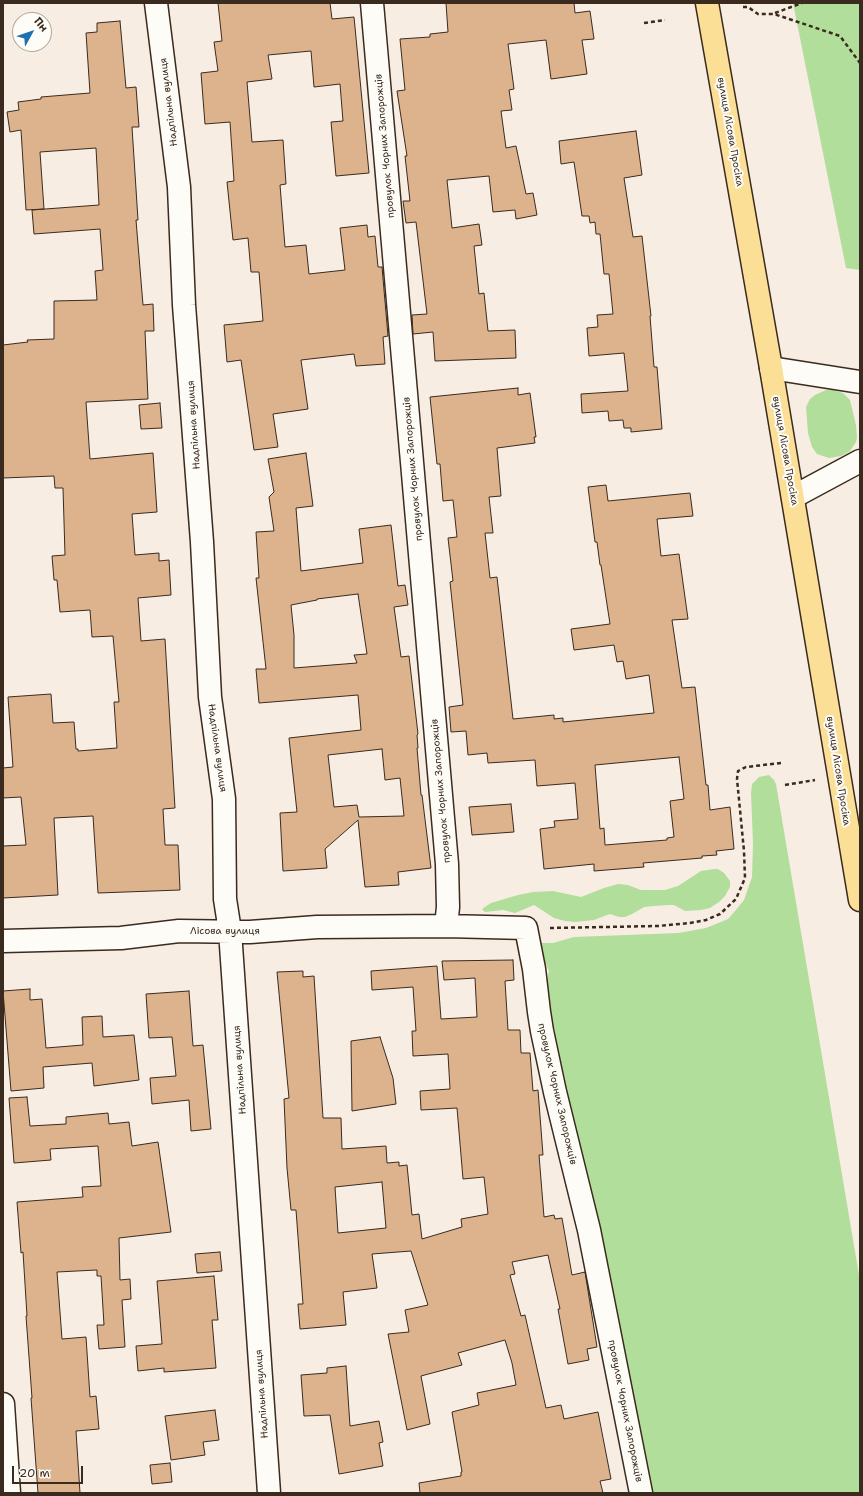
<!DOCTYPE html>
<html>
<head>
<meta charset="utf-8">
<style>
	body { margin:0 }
	#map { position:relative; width:863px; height:1496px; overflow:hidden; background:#f7ede2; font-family:"Shantell Sans",sans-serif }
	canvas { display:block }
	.frame { position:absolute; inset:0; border:4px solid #3b2a1e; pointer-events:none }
	.north { position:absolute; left:12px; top:12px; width:40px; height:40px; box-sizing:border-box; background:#fdfcf7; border:1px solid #afa8a0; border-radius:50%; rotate:50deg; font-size:11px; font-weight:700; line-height:16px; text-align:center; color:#3b2a1e }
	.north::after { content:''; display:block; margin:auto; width:14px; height:18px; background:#1f6fb2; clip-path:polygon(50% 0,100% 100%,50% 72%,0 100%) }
	.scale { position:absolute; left:12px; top:1466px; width:71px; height:18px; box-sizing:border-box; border:2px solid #3b2a1e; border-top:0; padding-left:5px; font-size:12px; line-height:14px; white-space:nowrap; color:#3b2a1e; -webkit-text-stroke:3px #fdfcf7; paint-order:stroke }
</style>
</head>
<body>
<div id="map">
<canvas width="863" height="1496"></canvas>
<div class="frame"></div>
<div class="north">Пн</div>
<div class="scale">20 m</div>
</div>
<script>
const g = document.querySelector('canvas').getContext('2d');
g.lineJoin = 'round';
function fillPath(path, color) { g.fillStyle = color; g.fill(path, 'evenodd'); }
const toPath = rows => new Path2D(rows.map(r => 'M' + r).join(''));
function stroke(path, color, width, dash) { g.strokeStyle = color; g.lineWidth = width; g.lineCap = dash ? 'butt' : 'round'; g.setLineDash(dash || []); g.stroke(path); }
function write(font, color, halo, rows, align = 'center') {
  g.font = font + ' "Shantell Sans",sans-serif'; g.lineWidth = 4; g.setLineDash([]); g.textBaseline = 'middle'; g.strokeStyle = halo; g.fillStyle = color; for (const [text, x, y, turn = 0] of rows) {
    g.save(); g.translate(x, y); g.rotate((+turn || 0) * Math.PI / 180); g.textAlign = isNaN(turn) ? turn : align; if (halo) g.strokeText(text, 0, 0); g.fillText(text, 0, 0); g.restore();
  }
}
fillPath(toPath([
	[793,3,860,3,860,270,846,268],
	[833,390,843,393,850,400,856,425,857,438,856,442,850,451,841,456,829,458,817,454,812,447,808,433,806,407,810,399,815,395,826,390],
	[769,775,774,780,776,784,860,1281,860,1493,651,1493,549,1026,546,985,549,971,546,964,539,957,540,943,553,943,574,937,678,933,706,928,728,919,735,911,744,900,752,877,753,844,751,793,752,784,759,777],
	[714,869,718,869,724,873,730,881,730,887,725,896,719,902,710,908,701,910,685,911,674,905,669,905,654,906,644,907,632,914,625,917,619,917,610,914,594,920,575,922,565,921,554,918,534,905,515,913,503,910,485,912,482,909,491,903,518,895,533,892,553,891,581,897,604,888,618,884,628,885,641,890,665,890,678,886,701,871]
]), '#b2de9c');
const building = toPath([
	[218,3,330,3,332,19,354,17,369,173,336,176,331,122,343,121,340,84,314,87,311,51,268,55,272,79,247,82,252,142,283,140,286,184,280,185,285,247,306,245,309,274,345,270,340,228,367,225,368,237,375,236,378,267,382,267,388,336,383,337,385,364,356,366,354,354,301,360,308,409,273,414,278,447,254,450,241,360,227,362,224,325,263,321,259,272,251,272,248,238,233,240,227,182,234,181,230,122,205,124,201,73,218,71,214,42,222,41,218,3],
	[446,3,574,3,575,13,590,11,594,39,582,40,587,74,551,79,546,40,508,44,514,89,509,90,512,110,501,111,506,148,516,146,526,194,533,193,537,215,516,219,515,210,493,212,489,176,447,180,452,228,479,224,482,245,474,246,479,294,484,293,488,331,515,330,516,358,435,361,433,332,413,334,412,315,427,314,416,222,406,223,403,201,410,201,405,156,407,156,397,91,405,90,400,39,430,37,430,34,448,32,446,3],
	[120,21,126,88,136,87,139,127,132,127,138,220,136,220,143,305,153,304,154,331,145,331,148,399,86,402,90,459,153,453,157,512,132,514,135,555,159,553,159,561,169,560,171,595,138,598,141,641,165,639,175,808,163,809,165,845,178,845,180,890,98,893,93,816,54,818,58,895,3,898,3,846,26,845,21,797,3,798,3,768,13,767,8,697,51,694,53,723,74,722,76,749,78,749,78,751,117,748,114,702,119,702,113,636,92,637,90,610,60,612,57,580,54,580,52,556,65,555,63,488,55,488,54,476,3,478,3,345,28,342,27,340,54,339,54,301,97,300,95,271,103,270,100,229,34,234,32,210,99,205,96,148,40,152,44,209,26,210,21,130,10,132,7,112,19,110,18,102,41,99,41,97,90,93,86,33,97,32,97,23,120,21],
	[636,131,642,175,624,178,633,237,642,236,651,316,650,316,654,367,657,367,662,429,631,432,631,428,624,428,623,420,609,421,608,411,582,413,581,394,628,391,624,353,589,356,587,328,598,327,597,315,613,314,609,274,604,274,600,234,596,234,595,222,590,223,589,216,582,216,574,162,561,164,559,141,636,131],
	[518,388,518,395,530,393,536,437,534,437,535,443,497,448,501,496,489,497,493,533,485,533,490,578,497,577,513,719,554,715,554,719,563,718,563,722,654,713,649,675,626,679,623,661,617,662,614,645,574,650,571,629,610,624,601,565,600,565,597,542,595,542,588,487,606,485,608,501,690,493,693,516,657,519,661,556,679,554,688,619,672,620,682,688,695,687,706,785,708,785,710,810,730,807,734,849,716,851,717,855,702,856,702,858,643,863,644,867,594,871,594,864,544,869,540,829,555,827,554,821,578,819,575,783,537,786,535,760,488,763,487,753,468,755,466,731,451,732,449,707,463,705,450,582,453,581,448,538,457,537,453,500,443,501,440,464,437,464,430,397,518,388],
	[679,757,684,799,670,801,674,837,667,838,667,840,605,845,604,828,600,829,595,765,679,757],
	[160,403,162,428,141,429,139,405,160,403],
	[306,453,313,506,296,508,301,571,363,563,359,529,391,525,398,586,405,585,408,605,394,607,401,657,409,656,418,734,417,735,418,748,417,748,421,795,422,795,431,868,398,872,399,885,365,887,358,820,325,849,327,868,283,871,280,813,297,812,289,738,361,730,358,695,259,703,256,669,266,669,256,578,259,578,256,532,274,531,269,497,274,492,268,459,306,453],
	[358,594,367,654,354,655,357,663,294,668,294,635,291,605,317,600,317,599,358,594],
	[382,749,385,780,400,778,404,816,359,817,357,805,334,807,328,755,382,749],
	[511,804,514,832,472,835,469,807,511,804],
	[513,960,514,980,505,981,508,1030,520,1030,521,1053,530,1053,533,1091,538,1090,543,1155,539,1155,544,1217,554,1215,555,1219,562,1218,572,1275,585,1272,597,1347,587,1349,589,1360,568,1364,558,1309,560,1309,548,1255,512,1262,515,1274,510,1275,521,1316,525,1315,546,1408,561,1405,564,1419,598,1412,611,1479,600,1481,603,1493,420,1493,419,1483,461,1476,461,1472,462,1472,452,1412,479,1405,477,1393,516,1385,512,1363,505,1340,458,1353,462,1365,421,1376,430,1424,407,1430,388,1334,409,1332,405,1310,428,1305,411,1251,372,1254,377,1288,343,1292,346,1325,300,1329,298,1304,303,1304,296,1210,291,1210,287,1168,284,1099,289,1098,277,972,303,971,303,977,314,976,323,1118,341,1118,342,1149,386,1146,387,1163,399,1162,399,1166,407,1165,412,1215,419,1214,422,1239,462,1227,461,1219,488,1214,484,1177,463,1179,457,1108,421,1110,420,1091,450,1089,448,1054,413,1056,412,1031,416,1031,413,987,372,990,371,971,437,966,441,1019,477,1017,475,978,444,980,442,961,513,960],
	[382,1182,386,1228,338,1233,335,1187,382,1182],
	[30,989,30,1000,42,999,46,1048,83,1045,82,1017,102,1016,103,1037,134,1035,139,1080,94,1086,92,1063,43,1067,44,1088,11,1091,3,991,30,989],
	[189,991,193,1046,203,1045,211,1129,191,1131,189,1100,152,1104,150,1078,176,1076,172,1037,149,1038,146,994,189,991],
	[380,1037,393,1078,396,1104,352,1111,351,1041,380,1037],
	[27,1097,30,1126,66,1124,66,1117,108,1113,109,1124,129,1122,132,1146,158,1142,171,1232,119,1238,120,1280,130,1279,131,1299,122,1300,125,1347,99,1349,97,1325,104,1325,101,1276,97,1276,97,1270,57,1272,62,1339,86,1337,90,1397,96,1396,99,1429,76,1431,80,1493,38,1493,31,1398,32,1398,26,1316,27,1316,23,1252,21,1253,17,1202,83,1197,82,1187,101,1186,98,1146,50,1149,51,1160,14,1163,9,1098,27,1097],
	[220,1252,222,1271,197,1273,195,1254,220,1252],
	[214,1276,218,1320,212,1320,216,1368,164,1372,164,1368,138,1371,136,1346,162,1344,157,1281,214,1276],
	[346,1366,350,1426,379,1421,383,1442,379,1443,383,1466,339,1474,330,1415,304,1416,301,1375,327,1373,327,1368,346,1366],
	[215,1410,219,1440,203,1442,205,1455,171,1460,165,1416,215,1410],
	[170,1463,172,1482,152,1484,150,1465,170,1463]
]);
fillPath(building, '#ddb38d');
stroke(building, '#3b2a1e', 1);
const minor = toPath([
	[156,3,179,187,184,305,202,542,210,697,224,799,225,899,230,931,269,1493],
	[372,3,447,864,448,907,446,926,526,928,534,969,539,1012,542,1031,555,1092,589,1230,641,1493],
	[771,368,860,382],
	[793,497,860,461],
	[3,941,121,938,179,931,250,932,317,927,446,926],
	[3,1404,9,1493]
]);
const major = toPath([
	[707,3,771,368,860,900]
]);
stroke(minor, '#3b2a1e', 25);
stroke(major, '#3b2a1e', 25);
stroke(toPath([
	[743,7,748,7,758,14,774,14,840,36,860,63],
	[775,13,802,3],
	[644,23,665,20],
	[785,785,815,780],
	[550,928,658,926,690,923,706,920,720,914,736,899,745,878,744,851,737,779,738,771,746,767,781,763]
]), '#3b2a1e', 2.5, [4, 3]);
stroke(minor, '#fdfcf7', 22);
stroke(major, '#fbdf96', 22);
write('10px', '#3b2a1e', '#fdfcf7', [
	["Надпільна вулиця",169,102,-97],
	["вулиця Лісова Просіка",730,132,80],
	["провулок Чорних Запорожців",385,146,-95],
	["Надпільна вулиця",194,425,-94],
	["вулиця Лісова Просіка",785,451,80],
	["провулок Чорних Запорожців",413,469,-95],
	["Надпільна вулиця",217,748,82],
	["вулиця Лісова Просіка",838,771,81],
	["провулок Чорних Запорожців",441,791,-95],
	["Лісова вулиця",225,931],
	["Надпільна вулиця",240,1070,-94],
	["провулок Чорних Запорожців",557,1094,77],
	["Надпільна вулиця",262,1394,-94],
	["провулок Чорних Запорожців",625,1411,79]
]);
</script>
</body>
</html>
